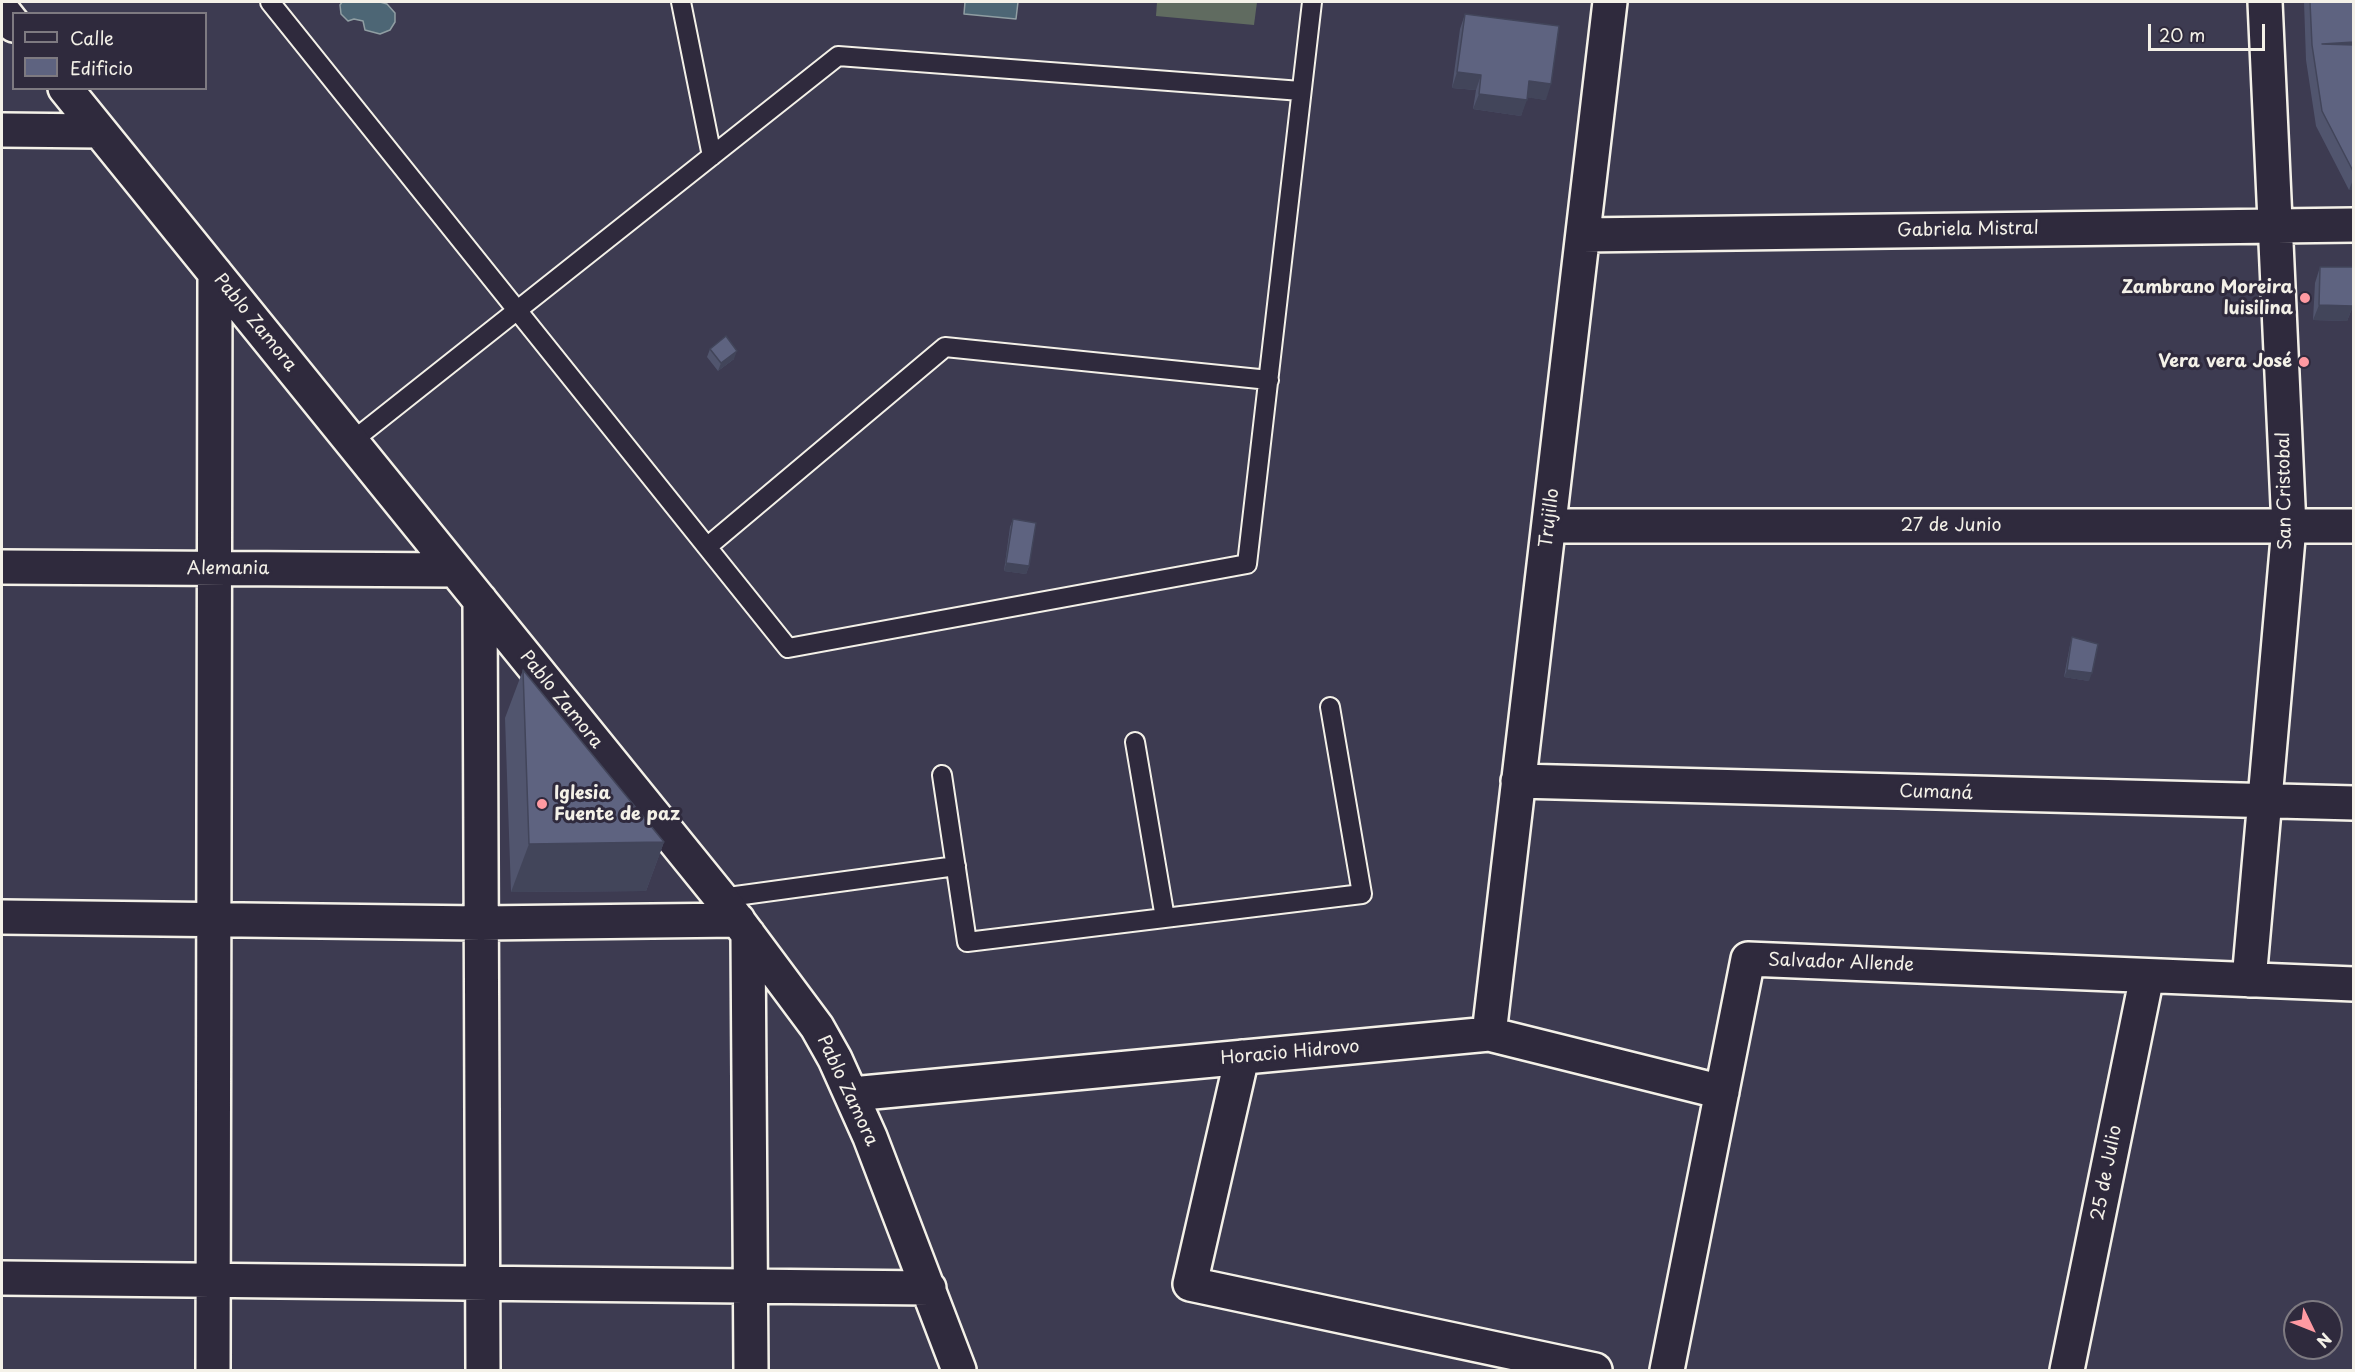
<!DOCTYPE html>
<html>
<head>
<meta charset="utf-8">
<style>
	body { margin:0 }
	#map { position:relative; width:2355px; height:1372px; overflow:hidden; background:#3d3b51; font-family:"Playpen Sans",sans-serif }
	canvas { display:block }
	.frame { position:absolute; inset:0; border:3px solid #f4f1e8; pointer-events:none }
	.legend { position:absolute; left:12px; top:12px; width:195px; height:78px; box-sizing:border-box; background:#2f2a3d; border:2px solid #7e7a81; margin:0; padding:8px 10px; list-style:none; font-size:18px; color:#f4f1e8 }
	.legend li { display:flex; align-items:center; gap:12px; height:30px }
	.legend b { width:30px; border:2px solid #7e7a81 }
	.north { position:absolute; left:2283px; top:1300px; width:60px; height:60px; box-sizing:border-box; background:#2f2a3d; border:2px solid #7e7a81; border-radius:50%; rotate:133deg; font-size:16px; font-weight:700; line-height:24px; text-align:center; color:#f4f1e8 }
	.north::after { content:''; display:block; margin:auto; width:21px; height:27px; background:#ff9aa2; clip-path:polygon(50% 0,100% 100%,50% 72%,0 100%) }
	.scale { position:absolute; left:2148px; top:24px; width:117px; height:27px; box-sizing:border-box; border:3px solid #f4f1e8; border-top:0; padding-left:8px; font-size:18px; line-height:21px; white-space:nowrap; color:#f4f1e8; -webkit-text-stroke:4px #2f2a3d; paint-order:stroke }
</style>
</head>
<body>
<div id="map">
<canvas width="2355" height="1372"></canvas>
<div class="frame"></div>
<ul class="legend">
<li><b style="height:8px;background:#2f2a3d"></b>Calle</li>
<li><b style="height:16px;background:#5e6380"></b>Edificio</li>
</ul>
<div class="north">N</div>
<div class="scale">20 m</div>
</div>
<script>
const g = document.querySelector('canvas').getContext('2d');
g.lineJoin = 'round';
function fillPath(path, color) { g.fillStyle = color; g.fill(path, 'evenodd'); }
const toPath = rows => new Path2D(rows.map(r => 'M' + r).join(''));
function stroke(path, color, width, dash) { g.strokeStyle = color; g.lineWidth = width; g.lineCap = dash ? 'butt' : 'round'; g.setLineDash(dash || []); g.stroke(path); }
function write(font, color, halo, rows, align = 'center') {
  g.font = font + ' "Playpen Sans",sans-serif'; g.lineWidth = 6; g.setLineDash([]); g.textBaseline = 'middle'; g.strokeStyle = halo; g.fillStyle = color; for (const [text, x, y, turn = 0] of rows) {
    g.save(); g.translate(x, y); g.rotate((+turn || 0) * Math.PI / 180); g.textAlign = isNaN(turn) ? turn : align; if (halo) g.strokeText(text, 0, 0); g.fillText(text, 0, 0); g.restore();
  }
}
fillPath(toPath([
	[1157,2,1257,2,1254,25,1156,16]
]), '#606b60');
const water = toPath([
	[342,2,380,2,387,4,395,13,395,22,390,30,380,34,365,30,363,21,354,19,348,21,341,14,340,5,342,2],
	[965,2,1018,2,1016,19,964,14,965,2]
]);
fillPath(water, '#4d6675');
stroke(water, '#909ea3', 1.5);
const service = toPath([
	[270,2,788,648,1247,564,1312,2],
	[681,2,712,156],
	[351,442,838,56,1301,91],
	[707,547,945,347,1269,380],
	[1135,742,1165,918],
	[942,775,967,942,1362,894,1330,707],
	[721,898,956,866]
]);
const minor = toPath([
	[2,10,14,25],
	[65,88,721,898,817,1027,835,1059,870,1137,959,1370],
	[2,130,99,131],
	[1583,235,2354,225],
	[1549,526,2354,526],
	[2,567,455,570],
	[480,600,483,1370],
	[1518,781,2354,803],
	[2,917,481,923,738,920],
	[748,934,751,1370],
	[2249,980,2289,527,2265,2],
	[1489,1034,1610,2],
	[1242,1057,1190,1284,1595,1370],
	[852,1094,1489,1034,1722,1092],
	[2,1278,929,1288],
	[213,1370,215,273],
	[1667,1370,1748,959,2354,984],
	[2067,1370,2147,976]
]);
stroke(service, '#f4f1e8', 22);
stroke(minor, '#f4f1e8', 38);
stroke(service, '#2f2a3d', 18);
stroke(minor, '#2f2a3d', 33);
fillPath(toPath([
	[2304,2,2354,2,2354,190,2349,190,2316,126,2306,60],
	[1465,14,1546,100,1527,97,1521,116,1473,109,1476,90,1452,88,1460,29],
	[2320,267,2353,306,2347,321,2313,320,2315,283],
	[710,349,734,359,718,371,707,357],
	[1013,519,1029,566,1026,574,1004,571,1010,527],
	[2072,637,2089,681,2064,677,2070,645],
	[523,670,664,842,646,891,511,892,505,718]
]), '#51556e');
fillPath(toPath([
	[2354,42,2354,57,2322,44],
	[1457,72,1481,75,1476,90,1452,88],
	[1529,81,1551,84,1546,100,1524,97],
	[1479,94,1527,100,1521,116,1473,109],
	[2354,177,2354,190,2349,190],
	[2319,305,2353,306,2347,321,2313,320],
	[737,351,734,359,718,371,721,363],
	[1006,563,1029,566,1026,574,1004,571],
	[2067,670,2092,673,2089,681,2064,677],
	[664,842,646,891,511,892,529,844]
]), '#42455a');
const building = toPath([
	[2310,2,2354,2,2354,42,2322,44,2354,45,2354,173,2322,111,2312,45,2310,2],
	[1465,14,1559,26,1551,84,1529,81,1527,100,1479,94,1481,75,1457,72,1465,14],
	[2320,267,2354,267,2354,299,2353,306,2319,305,2320,267],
	[726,336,737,351,721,363,710,349,726,336],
	[1013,519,1036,523,1029,566,1006,563,1013,519],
	[2072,637,2098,644,2092,673,2067,670,2072,637],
	[523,670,664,842,529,844,523,670]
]);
fillPath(building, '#5e6380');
stroke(building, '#42455a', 1.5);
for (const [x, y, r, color] of [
	[2305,298,6,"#ff9aa2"],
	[2304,362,6,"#ff9aa2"],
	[542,804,6,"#ff9aa2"]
]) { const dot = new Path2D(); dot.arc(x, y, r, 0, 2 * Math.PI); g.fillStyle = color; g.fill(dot); stroke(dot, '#2f2a3d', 2); }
write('18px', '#f4f1e8', '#2f2a3d', [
	["Gabriela Mistral",1968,230,-1],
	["Pablo Zamora",255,323,51],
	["San Cristobal",2285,491,-91],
	["Trujillo",1550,518,-83],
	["27 de Junio",1951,526],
	["Alemania",228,569],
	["Pablo Zamora",561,700,51],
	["Cumaná",1936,793,2],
	["Salvador Allende",1841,963,2],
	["Horacio Hidrovo",1290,1053,-5],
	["Pablo Zamora",847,1091,65],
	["25 de Julio",2107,1173,-79]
]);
write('bold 18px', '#f4f1e8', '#2f2a3d', [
	["Zambrano Moreira",2293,288],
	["luisilina",2293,309],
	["Vera vera José",2292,362],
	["Iglesia",554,794,"left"],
	["Fuente de paz",554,815,"left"]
], 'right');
</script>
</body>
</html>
